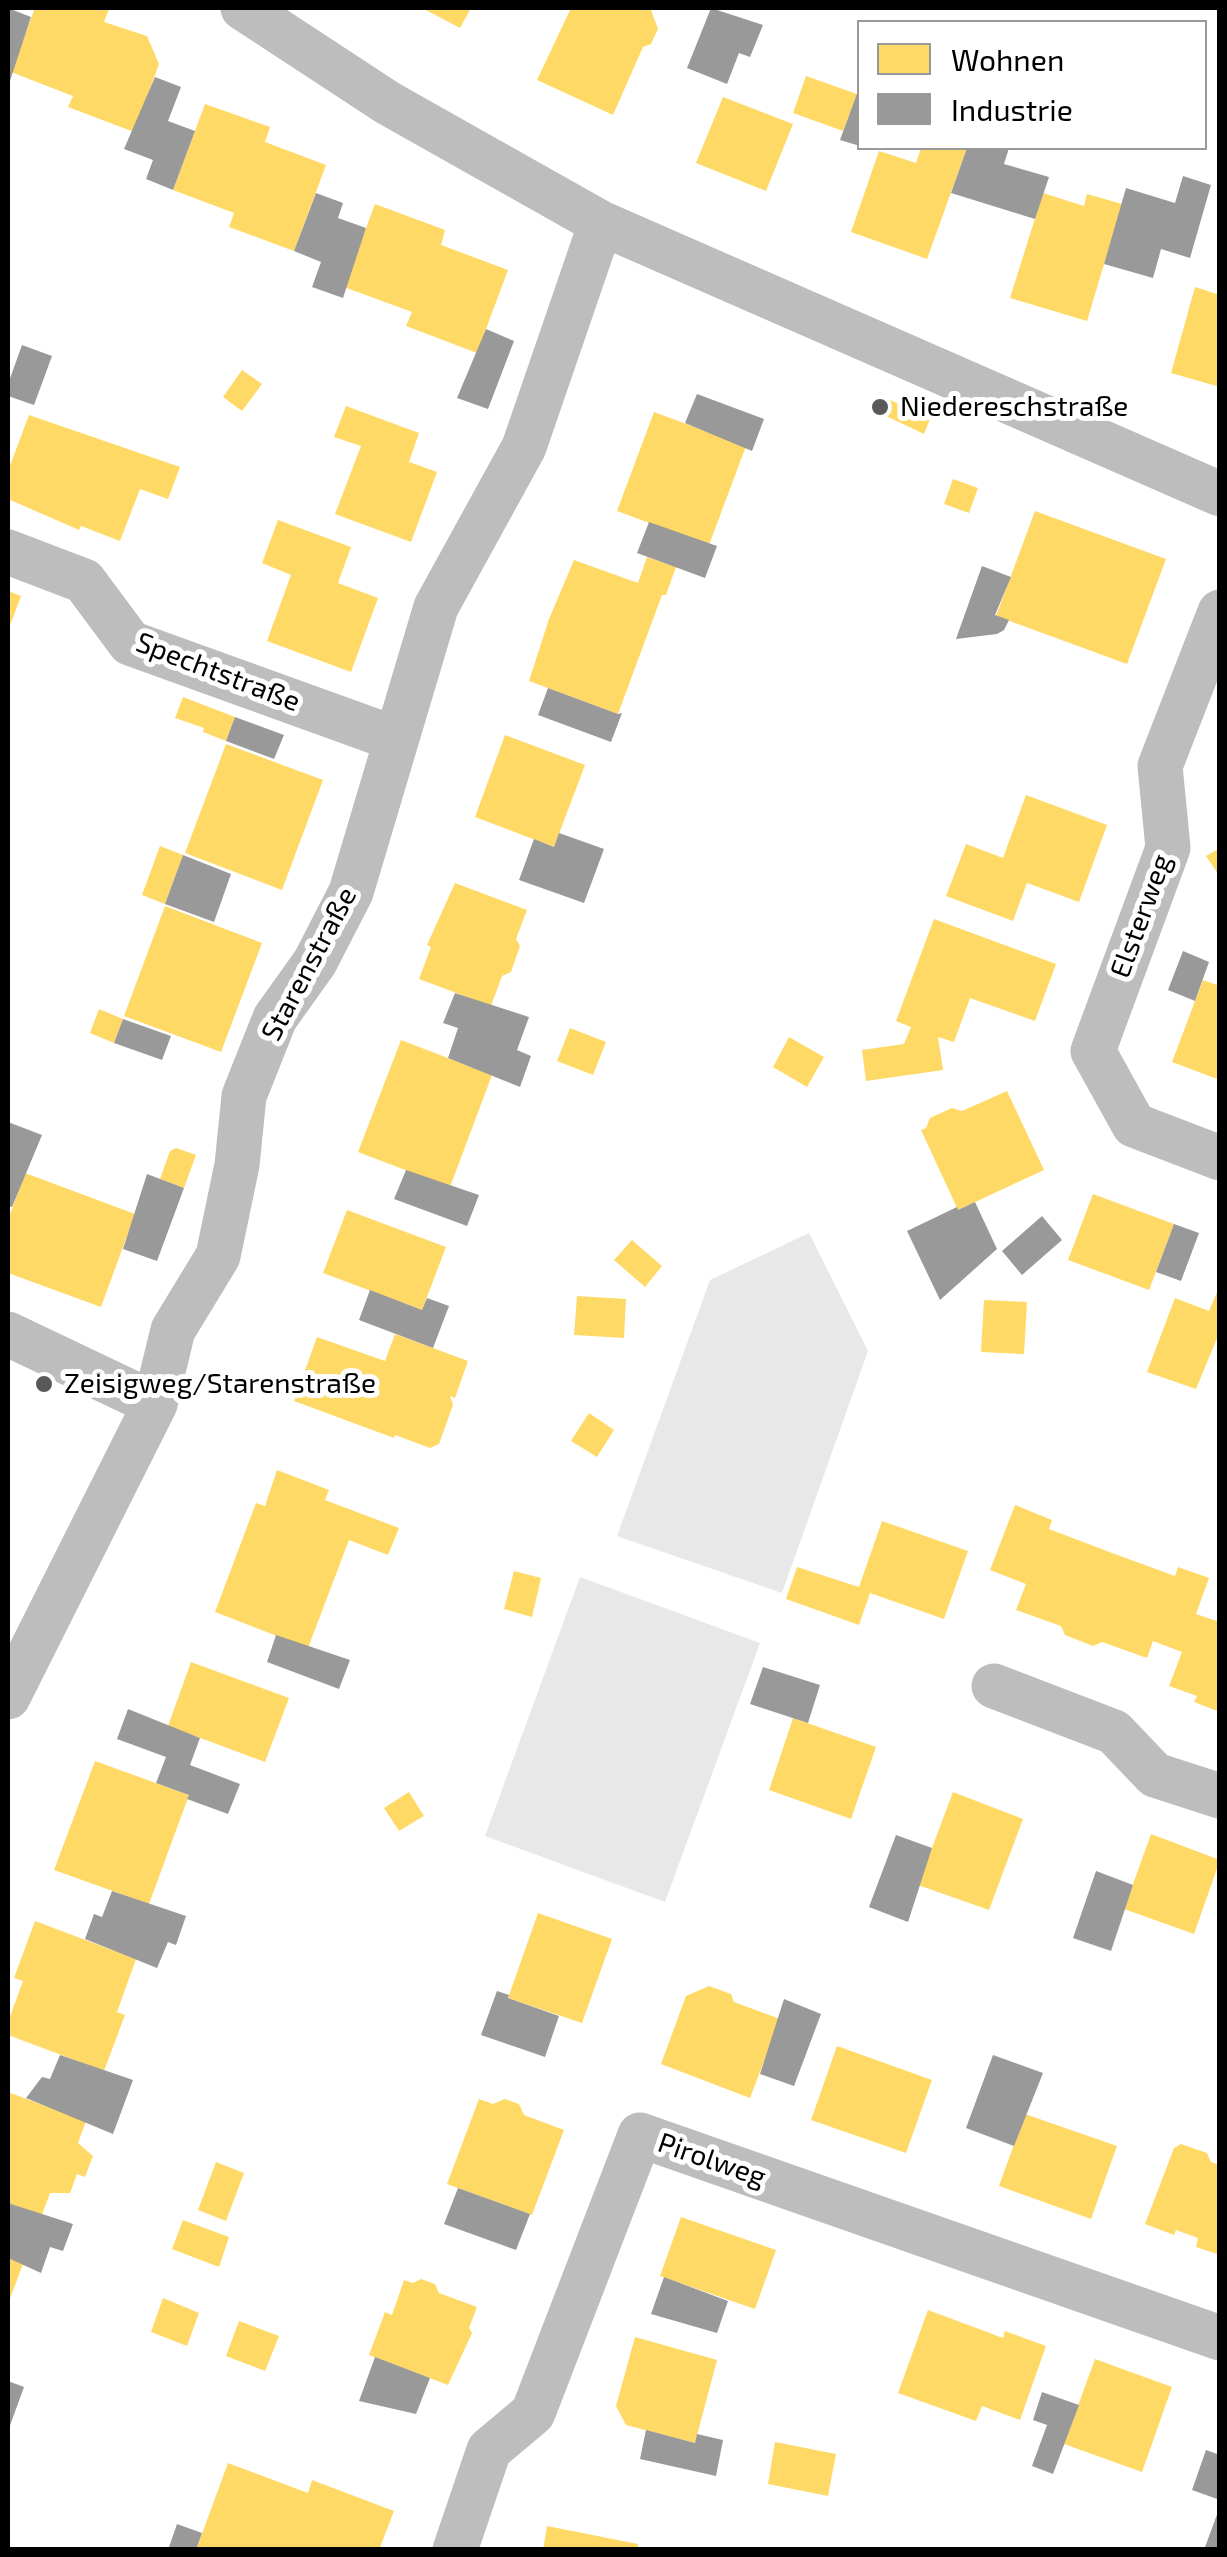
<!DOCTYPE html>
<html>
<head>
<meta charset="utf-8">
<style>
	body { margin:0 }
	#map { position:relative; width:1227px; height:2557px; overflow:hidden; background:#fff; font-family:"Exo 2",sans-serif }
	canvas { display:block }
	.frame { position:absolute; inset:0; border:10px solid #000; pointer-events:none }
	.legend { position:absolute; left:857px; top:20px; width:350px; height:130px; box-sizing:border-box; background:#fff; border:2px solid #999; margin:0; padding:12px 18px; list-style:none; font-size:30px; color:#000 }
	.legend li { display:flex; align-items:center; gap:20px; height:50px }
	.legend b { width:50px; border:2px solid #999 }
</style>
</head>
<body>
<div id="map">
<canvas width="1227" height="2557"></canvas>
<div class="frame"></div>
<ul class="legend">
<li><b style="height:28px;background:#ffd966"></b>Wohnen</li>
<li><b style="height:28px;background:#999"></b>Industrie</li>
</ul>
</div>
<script>
const g = document.querySelector('canvas').getContext('2d');
g.lineJoin = 'round';
function fillPath(path, color) { g.fillStyle = color; g.fill(path, 'evenodd'); }
const toPath = rows => new Path2D(rows.map(r => 'M' + r).join(''));
function stroke(path, color, width, dash) { g.strokeStyle = color; g.lineWidth = width; g.lineCap = dash ? 'butt' : 'round'; g.setLineDash(dash || []); g.stroke(path); }
function write(font, color, halo, rows, align = 'center') {
  g.font = font + ' "Exo 2",sans-serif'; g.lineWidth = 10; g.setLineDash([]); g.textBaseline = 'middle'; g.strokeStyle = halo; g.fillStyle = color; for (const [text, x, y, turn = 0] of rows) {
    g.save(); g.translate(x, y); g.rotate((+turn || 0) * Math.PI / 180); g.textAlign = isNaN(turn) ? turn : align; if (halo) g.strokeText(text, 0, 0); g.fillText(text, 0, 0); g.restore();
  }
}
fillPath(toPath([
	[809,1233,868,1351,782,1593,617,1536,710,1280],
	[580,1577,760,1643,665,1902,485,1836]
]), '#e8e8e8');
fillPath(toPath([
	[35,8,104,8,109,9,104,22,147,36,159,64,134,132,68,107,73,96,11,72],
	[422,8,471,8,460,28],
	[571,8,651,10,658,29,651,44,643,47,613,115,537,80],
	[806,76,857,94,843,131,793,113],
	[723,97,793,124,766,191,696,163],
	[205,104,270,127,265,142,326,165,294,251,229,227,234,213,173,190],
	[921,148,967,148,927,259,851,232,879,151,916,163],
	[1043,193,1084,206,1087,194,1122,204,1087,321,1010,298],
	[375,204,445,230,441,245,508,270,477,353,406,326,412,312,344,287],
	[1195,287,1220,295,1220,387,1171,373],
	[242,370,262,384,242,411,223,397],
	[890,400,930,419,924,434,884,415],
	[346,406,419,433,409,462,437,472,411,542,335,514,361,446,334,437],
	[654,412,746,446,709,545,617,511],
	[29,415,180,467,168,499,140,489,120,541,81,526,79,530,8,499,8,471],
	[953,479,978,488,969,513,944,504],
	[1035,511,1166,559,1127,664,996,616],
	[278,520,351,547,338,583,378,598,351,672,267,641,291,575,262,563],
	[647,557,676,567,666,595,662,595,618,714,529,681,549,619,574,560,638,583],
	[8,591,21,596,11,623,8,622],
	[183,697,235,717,226,741,203,732,204,728,175,718],
	[505,735,585,765,554,847,475,817],
	[226,744,323,780,282,890,185,853],
	[1026,795,1107,825,1079,902,1027,883,1013,921,946,896,966,844,1003,858],
	[160,846,183,855,165,904,142,895],
	[1220,848,1220,877,1206,856],
	[455,883,527,910,516,939,520,946,511,972,502,976,491,1006,419,979,431,947,427,945],
	[165,906,262,943,221,1052,124,1016],
	[934,919,1056,964,1035,1021,970,998,954,1042,938,1037,943,1070,866,1081,862,1050,904,1044,911,1027,896,1021],
	[1203,980,1220,986,1220,1080,1172,1062],
	[99,1009,123,1019,114,1043,90,1033],
	[570,1028,606,1042,593,1075,557,1061],
	[789,1037,824,1057,807,1087,773,1067],
	[401,1040,492,1075,450,1187,358,1152],
	[1007,1091,1044,1170,958,1210,921,1130,926,1128,930,1118,952,1108,962,1111],
	[176,1148,196,1155,184,1188,160,1179,170,1151],
	[25,1173,135,1214,101,1307,8,1273,8,1220],
	[1093,1194,1174,1224,1149,1290,1068,1260],
	[347,1210,446,1247,422,1310,323,1273],
	[632,1240,662,1266,645,1287,614,1260],
	[1220,1285,1220,1331,1196,1389,1147,1372,1175,1298,1209,1311],
	[577,1296,626,1299,624,1338,574,1335],
	[984,1300,1027,1302,1024,1354,981,1352],
	[395,1334,468,1361,455,1398,450,1396,453,1405,439,1444,430,1448,395,1435,394,1438,294,1401,317,1337,385,1361],
	[589,1413,614,1430,597,1457,571,1441],
	[277,1470,329,1490,325,1500,399,1528,388,1555,349,1540,308,1648,215,1612,256,1503,265,1506],
	[1015,1505,1052,1520,1049,1529,1112,1553,1175,1576,1178,1567,1209,1578,1196,1614,1220,1622,1220,1712,1194,1702,1197,1696,1169,1686,1182,1652,1153,1641,1147,1658,1102,1642,1093,1646,1065,1635,1061,1626,1016,1610,1026,1584,990,1570],
	[882,1521,968,1551,944,1619,870,1593,859,1625,786,1599,797,1567,859,1587],
	[514,1571,541,1578,532,1617,504,1609],
	[191,1662,289,1698,265,1762,168,1726],
	[793,1718,876,1747,851,1819,769,1790],
	[95,1761,189,1795,149,1904,54,1870],
	[409,1792,424,1816,399,1831,384,1808],
	[953,1792,1023,1819,989,1910,918,1885],
	[1151,1834,1220,1860,1194,1934,1124,1909],
	[538,1913,612,1939,582,2023,508,1998],
	[35,1921,136,1959,117,2012,125,2015,104,2071,8,2035,8,2022,23,1981,14,1978],
	[709,1986,731,1994,734,2002,780,2019,750,2098,661,2064,686,1996],
	[837,2046,932,2080,906,2153,811,2120],
	[8,2092,86,2121,78,2143,93,2156,85,2177,77,2174,70,2193,50,2193,42,2215,8,2203],
	[479,2099,493,2104,505,2099,519,2104,524,2115,564,2130,532,2215,447,2184],
	[1025,2114,1117,2146,1091,2219,999,2186],
	[1181,2144,1207,2153,1211,2162,1220,2165,1217,2254,1196,2247,1198,2238,1176,2230,1174,2235,1145,2224,1174,2148],
	[216,2162,244,2173,226,2221,198,2210],
	[681,2217,776,2250,755,2309,660,2276],
	[183,2220,229,2237,219,2267,172,2249],
	[8,2258,23,2264,8,2304],
	[421,2279,435,2284,439,2293,477,2307,469,2328,472,2333,448,2385,369,2355,385,2312,392,2315,404,2280,413,2283],
	[163,2298,199,2313,187,2346,151,2332],
	[928,2310,1003,2338,1005,2331,1046,2346,1020,2420,982,2406,976,2421,898,2393],
	[239,2321,279,2336,265,2371,226,2356],
	[635,2337,717,2360,695,2443,626,2425,616,2406],
	[1095,2359,1172,2387,1142,2472,1064,2444],
	[775,2442,836,2454,828,2496,768,2484],
	[228,2463,308,2493,312,2480,394,2511,379,2550,196,2550],
	[547,2526,638,2544,637,2550,543,2550]
]), '#ffd966');
fillPath(toPath([
	[8,8,31,17,8,87],
	[711,8,763,25,750,57,739,53,727,84,687,68],
	[155,77,181,87,168,121,195,131,173,190,146,179,153,160,124,149],
	[859,88,860,88,860,146,840,140],
	[967,148,1009,148,1004,164,1049,177,1035,219,951,193],
	[1183,176,1211,185,1190,258,1161,249,1153,278,1104,264,1126,188,1175,203],
	[316,193,343,203,338,218,366,228,343,298,312,287,321,262,294,251],
	[486,329,514,341,488,409,457,398],
	[22,345,52,356,34,405,8,396,8,384],
	[697,394,764,419,752,451,685,423],
	[649,522,717,546,705,578,637,553],
	[982,566,1011,577,995,615,1009,620,1004,630,997,634,956,639],
	[548,688,618,714,622,713,611,742,538,715],
	[235,717,284,735,274,759,226,741],
	[559,833,604,849,584,903,519,880,534,839,554,847],
	[183,855,231,874,214,922,165,904],
	[1183,951,1209,962,1195,1001,1168,990],
	[455,993,529,1017,517,1050,531,1056,520,1087,448,1058,458,1028,443,1023],
	[123,1019,171,1036,162,1060,114,1043],
	[8,1122,42,1135,12,1207,8,1206],
	[406,1170,479,1195,467,1226,394,1199],
	[147,1174,184,1188,157,1261,123,1249],
	[975,1202,997,1249,940,1300,907,1231,957,1207,958,1210],
	[1042,1216,1062,1240,1022,1275,1002,1251],
	[1174,1224,1199,1233,1181,1281,1156,1272],
	[370,1290,422,1310,427,1298,449,1306,433,1348,359,1320],
	[276,1635,350,1660,339,1689,267,1662],
	[763,1667,820,1685,808,1723,750,1704],
	[128,1709,200,1738,190,1765,240,1784,228,1814,187,1799,189,1795,156,1783,166,1757,117,1739],
	[896,1835,932,1848,908,1922,869,1907],
	[1096,1871,1133,1885,1111,1951,1073,1938],
	[112,1891,186,1916,176,1945,168,1942,157,1968,85,1939,94,1914,102,1917],
	[497,1991,509,1995,508,1998,559,2016,545,2057,481,2035],
	[784,1999,821,2014,794,2086,760,2074],
	[60,2055,133,2080,113,2134,26,2098,42,2077,50,2079],
	[993,2055,1043,2073,1014,2146,966,2128],
	[458,2188,530,2214,516,2250,444,2224],
	[8,2203,73,2224,63,2251,50,2247,41,2273,8,2258],
	[664,2277,728,2301,717,2333,651,2314],
	[375,2357,430,2378,416,2414,359,2401],
	[8,2381,24,2387,8,2431],
	[1042,2392,1079,2405,1053,2474,1032,2466,1047,2425,1033,2420],
	[646,2430,695,2443,697,2434,723,2440,716,2476,640,2459],
	[1206,2450,1220,2455,1220,2500,1192,2490],
	[1219,2509,1220,2550,1204,2550],
	[177,2524,202,2533,196,2550,168,2550]
]), '#999');
stroke(toPath([
	[243,8,388,103,601,223,1220,494],
	[8,552,84,581,130,643,396,739],
	[1220,612,1160,766,1168,848,1093,1051,1134,1125,1220,1158],
	[8,1334,155,1404],
	[994,1686,1114,1732,1155,1775,1220,1796],
	[8,1697,155,1404,173,1330,218,1256,237,1165,244,1096,275,1018,315,962,351,892,436,607,524,447,601,223],
	[455,2550,489,2450,533,2413,640,2135,1220,2338]
]), '#bdbdbd', 45);
for (const [x, y, r, color] of [
	[880,407,10,"#595959"],
	[44,1384,10,"#595959"]
]) { const dot = new Path2D(); dot.arc(x, y, r, 0, 2 * Math.PI); g.fillStyle = color; g.fill(dot); stroke(dot, '#fff', 4); }
write('28px', '#000', '#fff', [
	["Niedereschstraße",900,407],
	["Zeisigweg/Starenstraße",64,1384]
], 'left');
write('28px', '#000', '#fff', [
	["Spechtstraße",218,672,21],
	["Elsterweg",1141,916,-70],
	["Starenstraße",309,964,-62],
	["Pirolweg",712,2160,19]
]);
</script>
</body>
</html>
